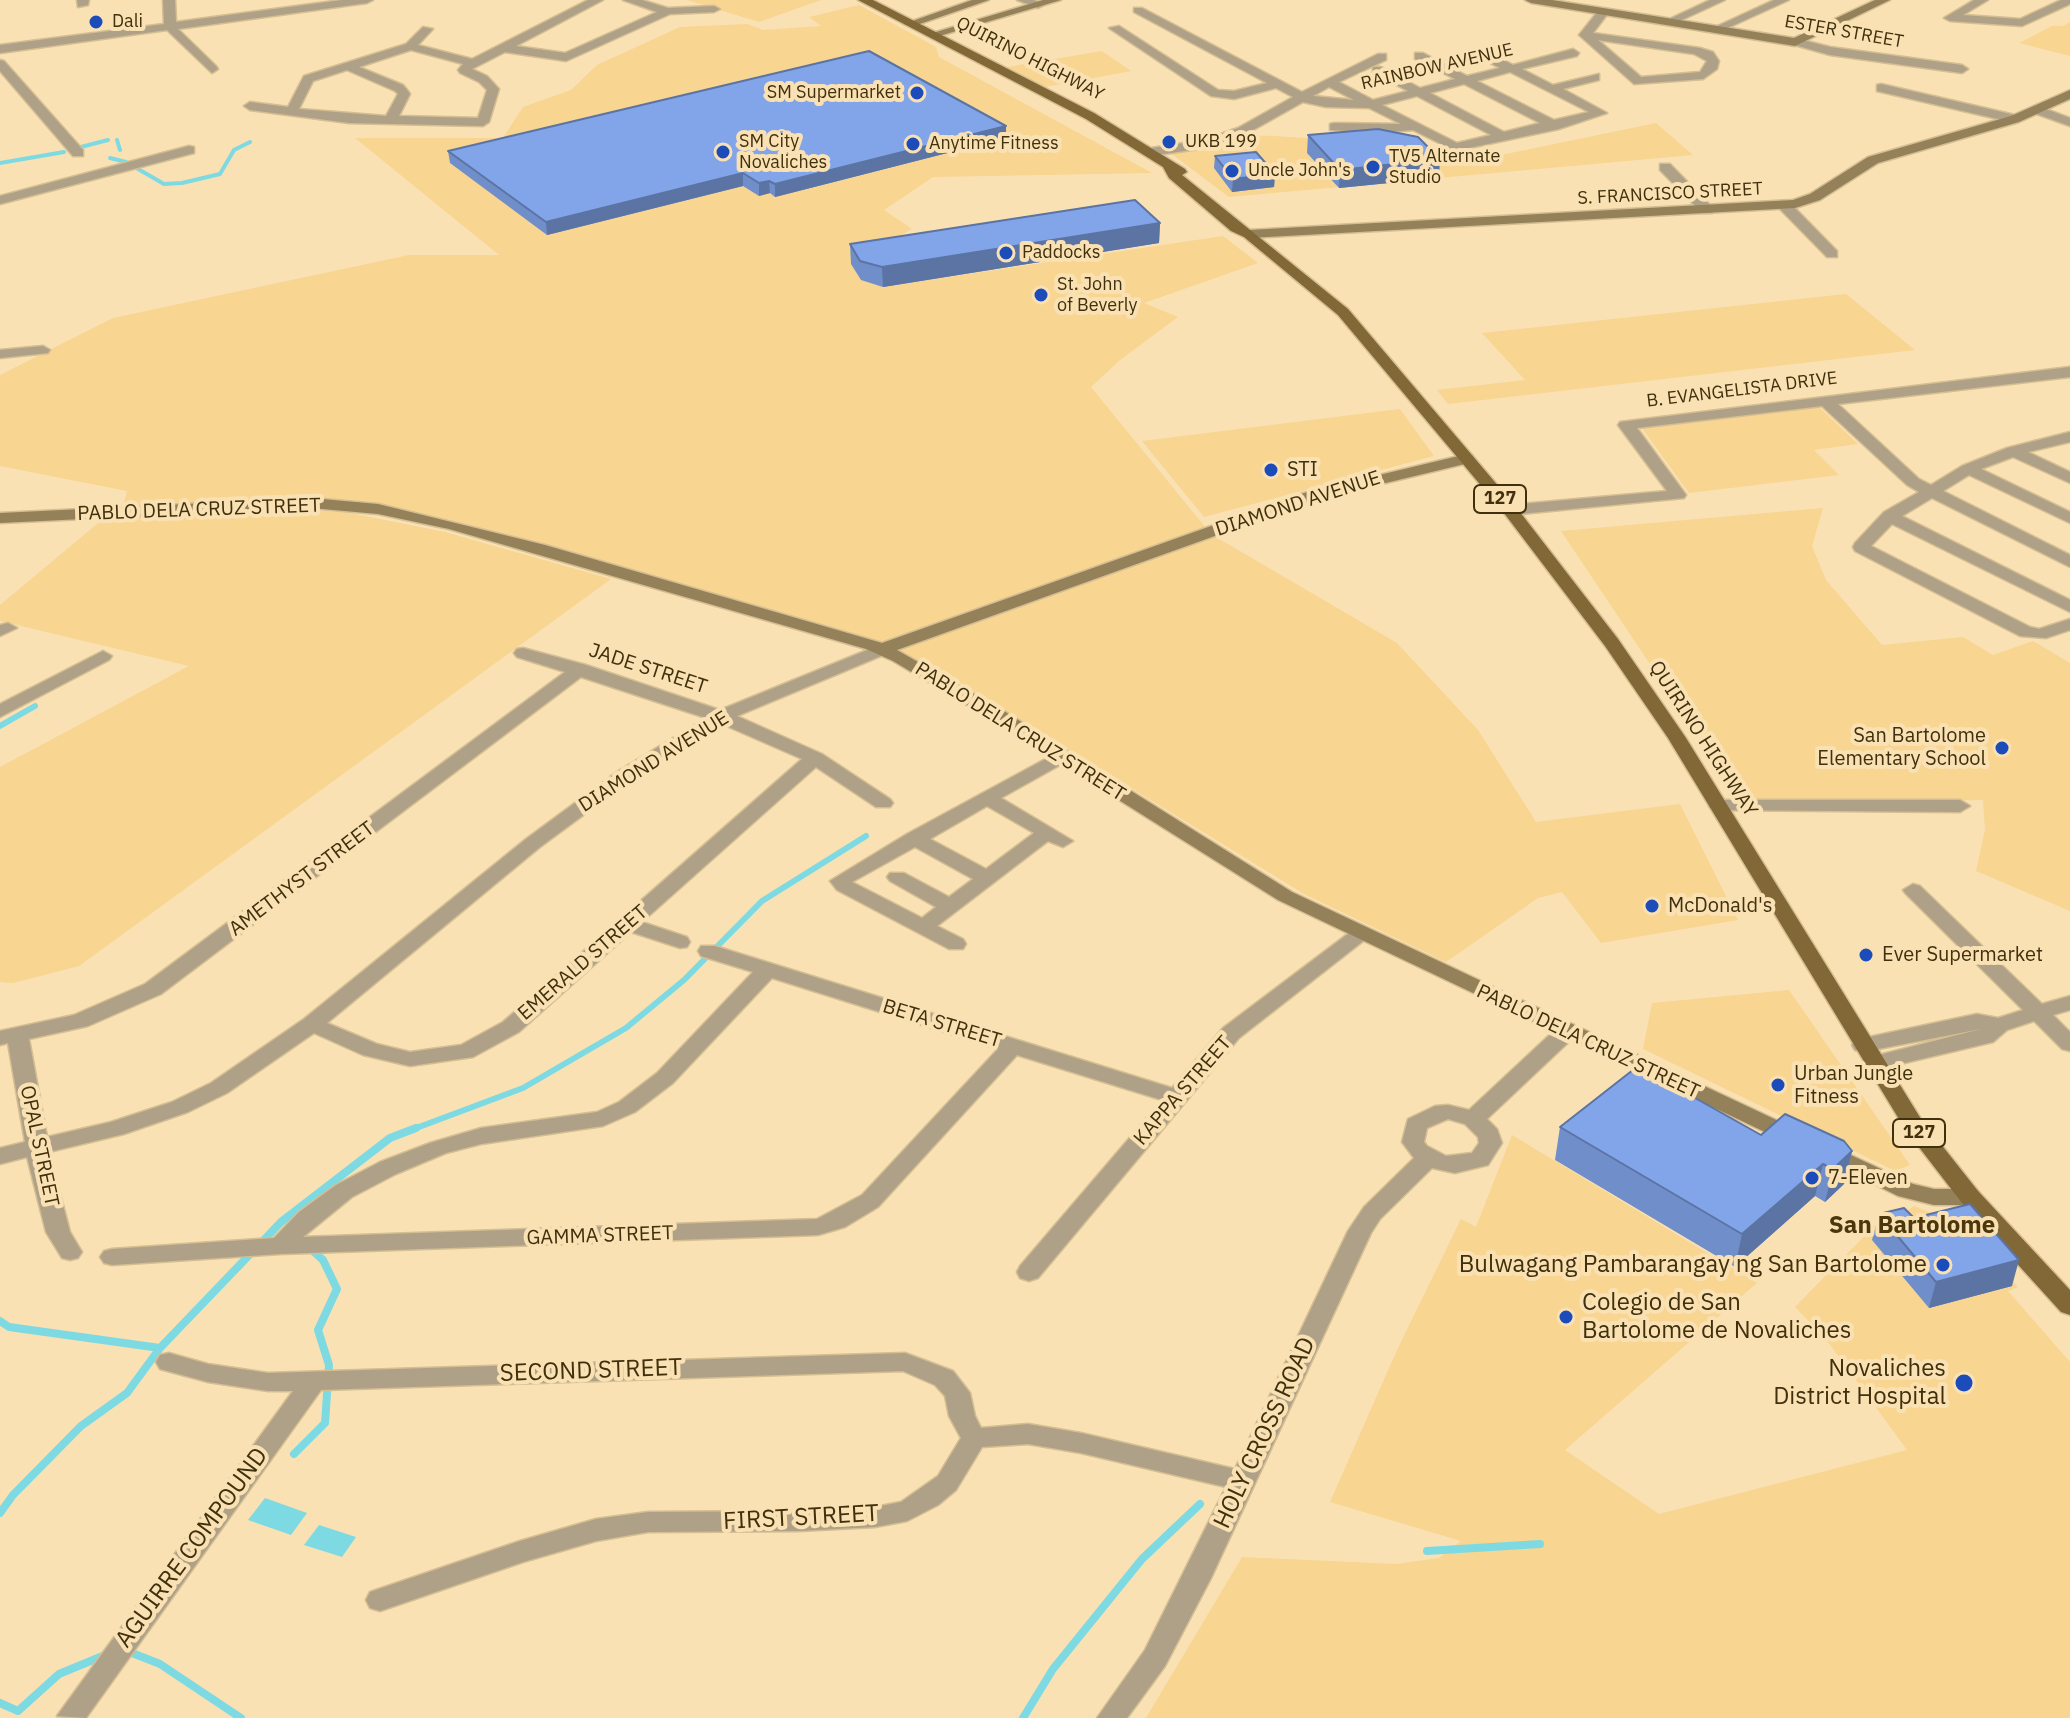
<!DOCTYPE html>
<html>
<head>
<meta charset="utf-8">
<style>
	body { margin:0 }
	canvas { display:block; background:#f9e1b3 }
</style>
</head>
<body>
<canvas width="2070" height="1718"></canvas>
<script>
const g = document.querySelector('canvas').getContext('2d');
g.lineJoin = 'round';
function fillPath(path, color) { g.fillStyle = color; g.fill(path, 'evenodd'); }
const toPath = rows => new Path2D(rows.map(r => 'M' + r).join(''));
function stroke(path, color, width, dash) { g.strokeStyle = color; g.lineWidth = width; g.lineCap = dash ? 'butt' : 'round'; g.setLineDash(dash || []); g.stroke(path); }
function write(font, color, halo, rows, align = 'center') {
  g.font = font + ' "IBM Plex Sans",sans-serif'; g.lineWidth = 8; g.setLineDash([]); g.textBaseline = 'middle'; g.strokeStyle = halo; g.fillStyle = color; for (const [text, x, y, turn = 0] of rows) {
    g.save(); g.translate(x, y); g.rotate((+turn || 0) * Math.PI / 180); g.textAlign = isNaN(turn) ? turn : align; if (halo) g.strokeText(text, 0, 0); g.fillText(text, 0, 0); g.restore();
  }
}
fillPath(toPath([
	[687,0,821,0,759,22],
	[859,5,936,47,939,57,1152,173,933,177,884,210,912,229,860,257,866,279,888,286,1223,236,1258,263,1144,303,1178,317,1120,360,1091,387,1206,528,886,645,452,521,381,506,123,507,127,491,0,466,0,375,113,318,409,255,499,255,355,138,503,138,523,107,571,90,597,65,680,27,747,24,763,30,821,26,809,17],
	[2070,22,2070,56,2019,43,2052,26,2063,26],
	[1102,51,1131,71,1045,87,1007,67],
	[1656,123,1693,155,1229,197,1169,152,1213,146,1241,135,1273,136,1406,144,1448,166],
	[1846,294,1915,350,1448,404,1437,390,1525,380,1482,333],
	[1817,405,1858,444,1814,450,1839,475,1689,493,1641,427],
	[1400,409,1434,456,1204,517,1142,441],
	[1823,508,1812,546,1826,580,1882,645,1963,637,1993,655,2033,641,2070,663,2070,911,1976,871,1985,830,1983,800,1744,805,1561,531],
	[305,510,345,512,445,532,611,579,79,966,13,983,0,982,0,767,189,666,0,621,0,605,103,519,214,511],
	[1216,537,1397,643,1478,730,1536,822,1680,804,1738,920,1601,943,1562,892,1538,898,1446,962,1304,894,955,680,898,650],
	[1789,990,1910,1165,1895,1171,1643,1049,1652,1003],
	[1512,1135,1757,1283,1565,1450,1659,1514,1907,1450,1826,1339,1795,1307,1881,1219,1896,1219,1914,1206,1965,1227,2018,1287,2008,1291,2070,1362,2070,1718,1146,1718,1242,1557,1396,1564,1439,1558,1461,1541,1330,1502,1397,1350,1461,1219,1476,1227]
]), '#f8d591');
fillPath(toPath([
	[265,1498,307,1513,291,1535,248,1520],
	[319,1525,356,1537,342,1557,304,1545]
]), '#7edae2');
stroke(toPath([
	[117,140,120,150],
	[81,147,108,140],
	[110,158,126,162,164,184,182,183,220,174,234,150,250,142],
	[0,163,64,152]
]), '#7edae2', 4);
stroke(toPath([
	[0,726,35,706],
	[411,1130,523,1088,626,1028,684,980,762,901,866,836]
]), '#7edae2', 6);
stroke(toPath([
	[262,1242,281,1222,390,1138,416,1128],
	[0,1321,9,1327,160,1348,127,1393,81,1426,13,1495,0,1513],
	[160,1348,254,1250],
	[294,1454,325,1423,329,1365,318,1330,337,1289,323,1260,311,1249],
	[1427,1551,1540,1544],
	[127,1651,160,1664,241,1718],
	[0,1703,18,1711,59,1674,105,1655],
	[1023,1718,1053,1669,1142,1559,1200,1504]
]), '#7edae2', 8);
const street = toPath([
	[77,0,89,0,88,5,78,7,77,0],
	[163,0,175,0,176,22,342,0,373,0,367,3,178,29,216,66,218,69,212,73,167,30,0,53,0,45,164,24,163,0],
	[588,0,603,0,516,46,565,53,657,12,623,0,642,0,668,8,714,6,720,9,714,12,670,14,566,61,505,52,472,69,487,76,499,89,489,122,483,126,349,123,250,110,244,106,250,102,288,107,304,76,406,44,423,27,433,29,418,45,472,59,588,0],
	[411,50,463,64,458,70,460,73,479,82,487,90,478,118,399,116,410,94,408,91,403,85,359,67,411,50],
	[347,70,395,91,398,94,386,116,299,109,313,81,347,70],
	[1017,0,1034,0,1044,5,1038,8,1017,0],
	[1710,0,1725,0,1673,24,1663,22,1710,0],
	[1774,0,1789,0,1721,31,1711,29,1774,0],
	[1974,0,1988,0,1963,15,2020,19,2061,0,2070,0,2070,4,2022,26,1950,21,1944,18,1974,0],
	[1134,8,1142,8,1302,92,1378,54,1386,54,1386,60,1339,82,1373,100,1408,91,1373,73,1373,67,1381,67,1420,88,1455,79,1415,59,1415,53,1423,53,1467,76,1500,68,1484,60,1484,54,1492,54,1513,65,1573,49,1579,53,1577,56,1522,69,1553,85,1599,74,1599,80,1563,89,1607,113,1559,129,1455,151,1413,130,1380,133,1330,130,1330,124,1334,123,1401,124,1369,108,1326,107,1303,102,1246,134,1205,148,1150,156,1145,155,1145,149,1203,140,1238,128,1293,97,1276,88,1234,99,1211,96,1109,28,1119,26,1218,90,1234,91,1267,83,1134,12,1134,8],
	[1510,72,1589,112,1554,120,1477,81,1510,72],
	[1464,84,1540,123,1504,132,1430,93,1464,84],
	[1329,87,1354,100,1313,96,1329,87],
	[1417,96,1491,135,1457,143,1382,105,1417,96],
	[1599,10,1609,12,1593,33,1700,48,1713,52,1719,61,1717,69,1703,79,1634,84,1579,35,1599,10],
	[1598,40,1694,54,1707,61,1700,72,1641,77,1598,40],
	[1795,38,1830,47,1962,65,1968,69,1962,73,1830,55,1791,44,1789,42,1795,38],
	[0,60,4,61,83,150,83,156,73,156,0,71,0,60],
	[1881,84,2015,115,2021,119,2015,123,1877,91,1877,85,1881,84],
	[2038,106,2070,118,2070,126,2034,113,2032,110,2038,106],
	[189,146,194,147,194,153,0,204,0,196,189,146],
	[1660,164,1670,164,1712,207,1712,213,1702,213,1660,170,1660,164],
	[1779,202,1789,202,1837,251,1837,257,1827,257,1779,208,1779,202],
	[43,346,50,350,48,353,0,358,0,350,43,346],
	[2070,367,2070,377,1838,404,1919,479,1931,485,1962,466,2007,448,2070,432,2070,442,2028,452,2070,472,2070,483,2013,457,1981,469,2070,512,2070,523,1969,475,1943,491,2070,555,2070,567,1932,498,1902,516,2070,600,2070,612,1892,524,1871,546,2030,627,2039,629,2070,619,2070,630,2046,638,2020,636,1855,551,1853,547,1855,543,1884,512,1919,492,1907,485,1822,406,1637,428,1686,495,1684,498,1510,515,1502,510,1510,505,1667,491,1618,425,1620,422,2070,367],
	[8,623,17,628,0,636,0,625,8,623],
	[882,644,888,645,891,649,888,653,737,716,822,754,890,799,893,803,890,807,876,807,816,767,642,922,687,937,690,942,687,947,680,948,631,932,519,1032,473,1057,410,1066,363,1055,314,1033,227,1093,188,1112,124,1134,49,1152,70,1232,82,1252,78,1258,70,1260,62,1258,46,1232,27,1157,0,1164,0,1148,25,1142,8,1043,0,1045,0,1031,74,1015,145,984,565,672,517,657,514,653,517,649,523,648,586,665,720,710,882,644],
	[581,677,706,718,617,772,526,839,304,1019,211,1083,172,1102,111,1122,47,1137,29,1039,88,1026,161,994,581,677],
	[722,724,802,759,503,1022,461,1045,410,1052,377,1044,327,1023,540,847,631,780,722,724],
	[103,651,112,656,109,660,0,717,0,704,103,651],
	[1062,750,1071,756,1069,760,1001,798,1073,841,1063,847,1048,841,937,926,963,939,966,944,963,949,949,949,837,890,830,881,907,834,1062,750],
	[987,806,1034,833,986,869,930,839,987,806],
	[915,847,973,879,949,897,904,873,890,873,887,877,890,881,936,907,922,918,852,882,915,847],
	[1719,800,1960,800,1970,806,1960,812,1712,810,1709,806,1712,802,1719,800],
	[1913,884,1920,886,2042,1004,2070,996,2070,1010,2053,1015,2070,1032,2070,1051,2062,1049,2034,1021,2007,1030,1993,1042,1875,1070,1867,1068,1864,1063,1867,1058,1981,1029,1863,1052,1855,1050,1852,1045,1855,1040,1977,1014,1998,1018,2023,1010,1906,894,1903,890,1913,884],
	[1360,928,1367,930,1370,934,1367,938,1239,1038,1038,1278,1029,1281,1020,1278,1017,1272,1020,1266,1162,1100,1017,1055,878,1207,845,1227,818,1235,280,1254,112,1265,104,1263,100,1257,104,1251,112,1249,274,1238,299,1212,336,1185,380,1162,430,1143,481,1128,597,1112,619,1102,657,1073,753,972,701,956,698,951,701,946,715,946,1172,1088,1223,1028,1353,930,1360,928],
	[772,978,998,1049,862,1195,817,1219,303,1237,352,1197,396,1174,446,1153,481,1144,603,1126,635,1112,673,1083,772,978],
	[1566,1025,1574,1027,1577,1032,1574,1037,1487,1119,1497,1129,1502,1143,1488,1165,1455,1173,1432,1168,1380,1219,1371,1233,1211,1578,1165,1666,1127,1718,1097,1718,1145,1650,1226,1487,1081,1453,1028,1444,982,1447,956,1490,938,1505,907,1521,875,1527,799,1531,648,1532,596,1541,523,1562,380,1611,370,1608,366,1600,370,1592,520,1541,596,1519,648,1512,799,1511,875,1507,901,1502,938,1476,961,1438,949,1416,945,1396,935,1385,903,1371,321,1390,86,1718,57,1716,293,1391,268,1391,208,1382,160,1369,156,1362,160,1355,169,1353,208,1364,268,1373,905,1353,953,1371,970,1393,975,1416,981,1428,1028,1424,1081,1433,1235,1469,1348,1231,1364,1207,1414,1158,1402,1142,1408,1119,1435,1106,1448,1105,1469,1110,1558,1027,1566,1025],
	[1448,1119,1465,1124,1478,1137,1479,1143,1472,1153,1446,1156,1427,1146,1424,1142,1427,1128,1448,1119]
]);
const secondary = toPath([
	[972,0,989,0,914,26,904,24,972,0],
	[1043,0,1061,0,936,37,926,35,1043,0],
	[1525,0,1552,0,1794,38,1875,0,1890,0,1795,46,1531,3,1525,0],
	[2070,90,2070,99,2019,122,1878,163,1820,200,1795,208,1249,238,1242,234,1249,230,1793,200,1810,194,1868,157,2011,116,2070,90],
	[1467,454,1473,456,1473,462,1315,500,897,650,1004,711,1292,892,1804,1133,1807,1138,1804,1143,1788,1143,1278,900,990,719,893,661,866,649,449,529,378,514,311,508,0,523,0,513,311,498,378,504,545,545,882,643,1304,493,1467,454],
	[1825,1143,1913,1184,1934,1189,1970,1189,1978,1191,1982,1197,1978,1203,1970,1205,1934,1205,1898,1196,1817,1156,1814,1151,1817,1146,1825,1143]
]);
const primary = toPath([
	[858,0,873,0,1094,113,1185,169,1187,172,1182,175,1348,309,1516,507,1618,639,1686,738,1921,1119,1978,1191,2070,1290,2070,1315,2061,1312,1962,1203,1905,1129,1668,738,1605,646,1504,513,1338,315,1244,237,1231,231,1169,178,1163,167,1086,119,858,0]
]);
stroke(street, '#d4be92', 3);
stroke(secondary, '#d4be92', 3);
stroke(primary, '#d4be92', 3);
fillPath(street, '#afa187');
fillPath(secondary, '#948059');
fillPath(primary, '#816836');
fillPath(toPath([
	[1006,126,1006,138,775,197,770,193,759,196,743,186,547,235,450,163,448,151],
	[1308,135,1439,178,1339,188,1307,153],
	[1215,156,1275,174,1274,187,1232,192,1214,168],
	[1160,223,1159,243,883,287,861,280,851,264,850,244],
	[1560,1127,1761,1135,1852,1151,1844,1184,1825,1202,1815,1196,1735,1267,1555,1160],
	[1879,1214,1914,1218,2012,1286,1929,1308,1872,1240]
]), '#708ec9');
fillPath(toPath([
	[1006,126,1006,138,775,197,775,184],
	[1440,159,1439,178,1339,188,1340,170],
	[743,173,743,186,547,235,546,222],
	[1275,174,1274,187,1232,192,1233,179],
	[769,181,770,193,759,196,759,183],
	[1160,223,1159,243,883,287,882,267],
	[1852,1151,1844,1184,1825,1202,1833,1169],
	[1823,1164,1815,1196,1735,1267,1742,1234],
	[2019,1260,2012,1286,1929,1308,1936,1282]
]), '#5b74a4');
const building = toPath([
	[869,51,1006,126,775,184,769,181,759,183,743,173,546,222,448,151,869,51],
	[1378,129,1418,137,1440,159,1340,170,1308,135,1378,129],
	[1256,152,1275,174,1233,179,1215,156,1256,152],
	[1135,200,1160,223,882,267,860,261,850,244,1135,200],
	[1638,1066,1761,1135,1785,1114,1844,1141,1852,1151,1833,1169,1823,1164,1742,1234,1560,1127,1638,1066],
	[1970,1204,2019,1260,1936,1282,1879,1214,1904,1208,1914,1218,1970,1204]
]);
fillPath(building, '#82a5ea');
stroke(building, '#5b74a4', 2);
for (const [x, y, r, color] of [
	[96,22,8,"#1c4cb9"],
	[917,93,8,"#1c4cb9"],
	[1169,142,8,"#1c4cb9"],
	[913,144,8,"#1c4cb9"],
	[723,152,8,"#1c4cb9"],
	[1373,167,8,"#1c4cb9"],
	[1232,171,8,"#1c4cb9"],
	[1006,253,8,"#1c4cb9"],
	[1041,295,8,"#1c4cb9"],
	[1271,470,8,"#1c4cb9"],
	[2002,748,8,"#1c4cb9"],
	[1652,906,8,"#1c4cb9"],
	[1866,955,8,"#1c4cb9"],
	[1778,1085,8,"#1c4cb9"],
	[1812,1178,8,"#1c4cb9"],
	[1943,1265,8,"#1c4cb9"],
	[1566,1317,8,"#1c4cb9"],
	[1964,1383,10,"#1c4cb9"]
]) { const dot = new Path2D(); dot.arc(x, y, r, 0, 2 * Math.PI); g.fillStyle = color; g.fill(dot); stroke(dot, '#f9e1b3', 3); }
write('18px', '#40300e', '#f9e1b3', [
	["Dali",112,22],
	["SM Supermarket",901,93,"right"],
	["SM City",739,142],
	["Novaliches",739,163],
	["UKB 199",1185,142],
	["Anytime Fitness",929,144],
	["TV5 Alternate",1389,157],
	["Studio",1389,178],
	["Uncle John's",1248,171],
	["Paddocks",1022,253],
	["St. John",1057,285],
	["of Beverly",1057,306]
], 'left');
write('18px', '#40300e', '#f9e1b3', [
	["ESTER STREET",1844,32,10],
	["QUIRINO HIGHWAY",1030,59,27],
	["RAINBOW AVENUE",1437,67,-13],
	["S. FRANCISCO STREET",1670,194,-3],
	["B. EVANGELISTA DRIVE",1742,390,-7]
]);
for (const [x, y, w] of [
	[1500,499,52],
	[1919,1133,52]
]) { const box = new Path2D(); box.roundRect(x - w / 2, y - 14, w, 28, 6); g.fillStyle = '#f9e1b3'; g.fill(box); stroke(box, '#40300e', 2); }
write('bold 18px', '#40300e', null, [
	["127",1500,499],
	["127",1919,1133]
]);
write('20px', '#40300e', '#f9e1b3', [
	["STI",1287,470],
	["San Bartolome",1986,736,"right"],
	["Elementary School",1986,759,"right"],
	["McDonald's",1668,906],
	["Ever Supermarket",1882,955],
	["Urban Jungle",1794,1074],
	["Fitness",1794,1097],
	["7-Eleven",1828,1178]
], 'left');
write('20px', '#40300e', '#f9e1b3', [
	["DIAMOND AVENUE",1298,504,-18],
	["PABLO DELA CRUZ STREET",199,510,-2],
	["JADE STREET",648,669,18],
	["PABLO DELA CRUZ STREET",1020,732,32],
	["QUIRINO HIGHWAY",1703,739,57],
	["DIAMOND AVENUE",654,762,-32],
	["AMETHYST STREET",302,879,-37],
	["EMERALD STREET",583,963,-41],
	["BETA STREET",942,1024,17],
	["PABLO DELA CRUZ STREET",1588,1042,25],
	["KAPPA STREET",1183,1091,-49],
	["OPAL STREET",39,1146,78],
	["GAMMA STREET",600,1236,-2]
]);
write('bold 24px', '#4b370b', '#f9e1b3', [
	["San Bartolome",1912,1226]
]);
write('24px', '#40300e', '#f9e1b3', [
	["Bulwagang Pambarangay ng San Bartolome",1927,1265],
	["Colegio de San",1582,1303,"left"],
	["Bartolome de Novaliches",1582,1331,"left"],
	["Novaliches",1946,1369],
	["District Hospital",1946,1397]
], 'right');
write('24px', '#40300e', '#f9e1b3', [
	["SECOND STREET",591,1371,-2],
	["HOLY CROSS ROAD",1265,1433,-65],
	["FIRST STREET",801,1518,-3],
	["AGUIRRE COMPOUND",192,1548,-54]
]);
</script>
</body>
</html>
